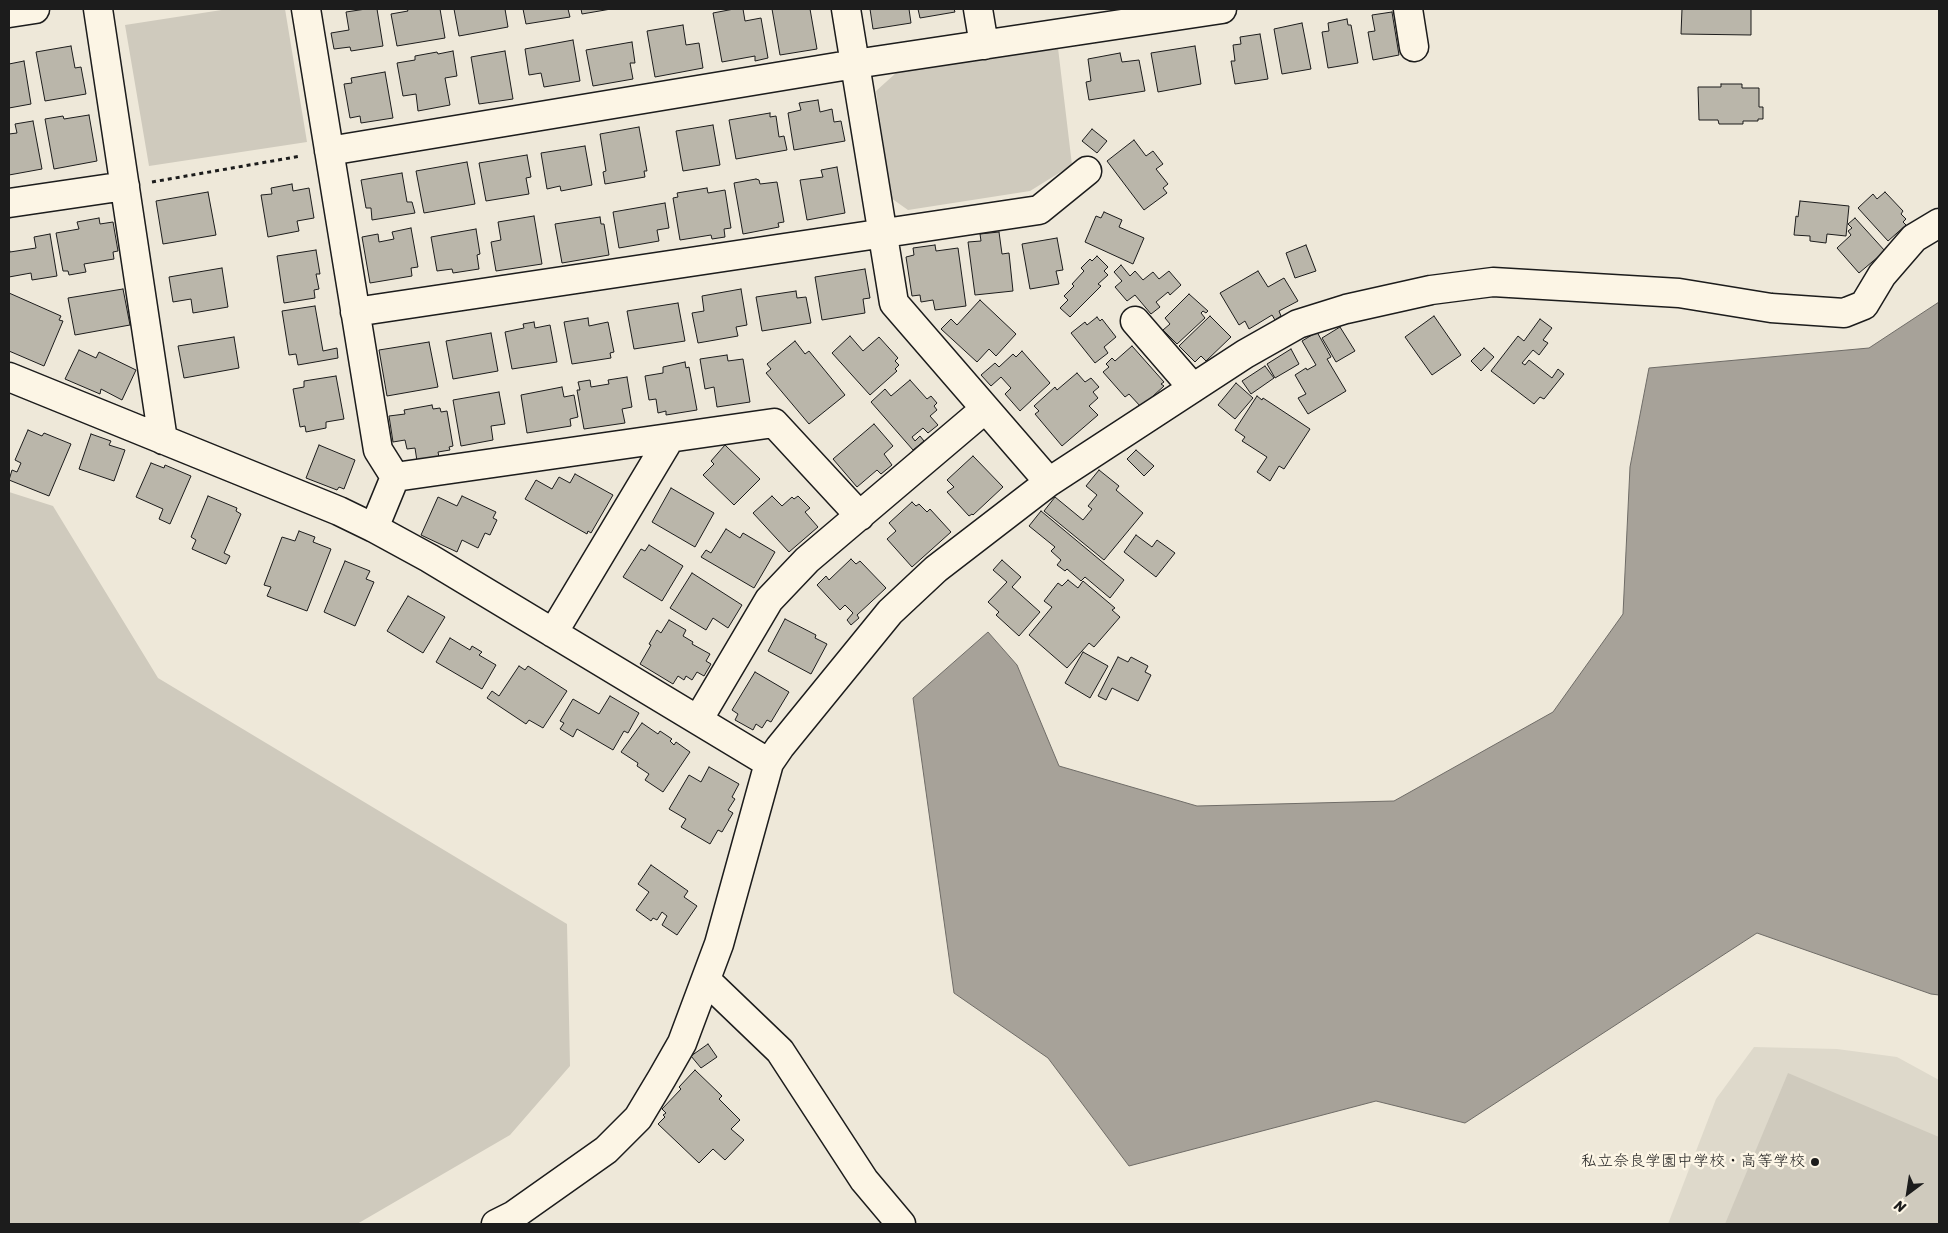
<!DOCTYPE html>
<html>
<head>
<meta charset="utf-8">
<style>
	body { margin:0 }
	#map { position:relative; width:1948px; height:1233px; overflow:hidden; background:#eee8d9; font-family:Sriracha,sans-serif }
	canvas { display:block }
	.frame { position:absolute; inset:0; border:10px solid #1c1c1c; pointer-events:none }
	.north { position:absolute; left:1883px; top:1168px; width:50px; height:50px; -webkit-text-stroke:4px #fcf5e5; paint-order:stroke; rotate:211deg; font-size:14px; font-weight:700; line-height:20px; text-align:center; color:#1c1c1c }
	.north::after { content:''; display:block; margin:auto; width:18px; height:22px; background:#1c1c1c; clip-path:polygon(50% 0,100% 100%,50% 72%,0 100%) }
</style>
</head>
<body>
<div id="map">
<canvas width="1948" height="1233"></canvas>
<div class="frame"></div>
<div class="north">N</div>
</div>
<script>
const g = document.querySelector('canvas').getContext('2d');
g.lineJoin = 'round';
function fillPath(path, color) { g.fillStyle = color; g.fill(path, 'evenodd'); }
const toPath = rows => new Path2D(rows.map(r => 'M' + r).join(''));
function stroke(path, color, width, dash) { g.strokeStyle = color; g.lineWidth = width; g.lineCap = dash ? 'butt' : 'round'; g.setLineDash(dash || []); g.stroke(path); }
function write(font, color, halo, rows, align = 'center') {
  g.font = font + ' Sriracha,"Klee One",sans-serif'; g.lineWidth = 5; g.setLineDash([]); g.textBaseline = 'middle'; g.strokeStyle = halo; g.fillStyle = color; for (const [text, x, y, turn = 0] of rows) {
    g.save(); g.translate(x, y); g.rotate((+turn || 0) * Math.PI / 180); g.textAlign = isNaN(turn) ? turn : align; if (halo) g.strokeText(text, 0, 0); g.fillText(text, 0, 0); g.restore();
  }
}
fillPath(toPath([
	[1754,1047,1837,1049,1897,1057,1939,1080,1939,1224,1668,1224,1716,1099]
]), '#ded9cb');
fillPath(toPath([
	[228,9,285,9,307,142,149,166,125,25],
	[1058,48,1072,165,1030,191,908,210,891,198,876,91,896,73],
	[9,492,53,506,158,678,567,924,570,1066,510,1135,357,1224,9,1224],
	[1788,1073,1939,1137,1939,1224,1725,1224]
]), '#cfcabd');
const water = toPath([
	[1939,302,1939,995,1931,994,1757,933,1465,1123,1376,1101,1129,1166,1048,1058,954,993,913,698,988,632,1017,665,1059,766,1197,806,1394,801,1553,712,1623,614,1630,467,1649,368,1869,348,1939,302]
]);
fillPath(water, '#a7a299');
stroke(water, '#6f6c67', 1);
const building = toPath([
	[366,9,377,9,383,46,351,51,350,47,334,49,331,33,349,30,346,12,366,9],
	[407,9,440,9,445,38,397,46,391,14,408,11,407,9],
	[454,9,505,9,508,27,459,36,454,9],
	[523,9,568,9,570,17,526,24,523,9],
	[581,9,611,9,582,14,581,9],
	[734,9,743,9,745,21,761,18,768,58,755,61,755,56,722,62,713,13,734,9],
	[772,9,810,9,817,49,780,55,772,9],
	[870,9,909,9,911,23,873,29,870,9],
	[918,9,954,9,955,12,920,18,918,9],
	[1682,9,1751,9,1751,35,1681,34,1682,9],
	[1392,12,1399,55,1373,60,1368,32,1375,31,1372,15,1392,12],
	[1347,19,1348,25,1351,25,1358,63,1328,68,1322,32,1329,31,1328,23,1347,19],
	[1302,23,1311,69,1282,74,1274,29,1302,23],
	[683,25,686,45,699,43,703,68,655,77,647,31,683,25],
	[1260,34,1268,79,1235,84,1231,61,1235,61,1233,45,1241,44,1240,37,1260,34],
	[573,40,580,81,544,87,541,73,529,75,525,49,573,40],
	[632,42,635,63,630,63,633,79,593,86,586,50,632,42],
	[71,46,75,68,81,67,86,94,45,101,36,52,71,46],
	[1195,46,1201,84,1158,92,1151,53,1195,46],
	[453,51,457,76,445,78,450,105,418,111,416,94,403,96,397,63,415,60,415,56,437,52,438,54,453,51],
	[505,51,513,99,479,104,471,57,505,51],
	[1120,53,1122,62,1139,60,1145,91,1089,100,1086,82,1091,81,1088,59,1120,53],
	[24,61,31,104,9,108,9,64,24,61],
	[385,72,393,118,361,123,360,116,350,118,344,84,352,83,351,78,385,72],
	[1721,84,1742,84,1742,88,1759,88,1759,107,1763,107,1763,119,1758,119,1758,121,1743,121,1743,124,1719,124,1718,120,1699,120,1698,87,1721,87,1721,84],
	[818,100,820,112,832,109,834,122,841,121,845,141,794,150,788,113,801,110,799,103,818,100],
	[770,113,770,117,776,116,779,137,784,136,787,150,736,159,729,120,770,113],
	[89,115,97,161,54,169,45,119,63,116,64,119,89,115],
	[33,121,42,169,9,175,9,134,17,133,15,124,33,121],
	[713,125,720,165,683,171,676,131,713,125],
	[639,127,647,171,644,171,645,177,605,184,603,172,606,171,600,134,639,127],
	[1092,129,1107,141,1097,153,1082,141,1092,129],
	[1134,140,1146,156,1153,151,1163,164,1156,169,1168,184,1163,188,1167,193,1144,210,1107,161,1134,140],
	[585,146,592,185,561,191,560,186,547,189,541,153,585,146],
	[527,155,531,177,526,178,529,194,486,201,479,163,527,155],
	[467,162,475,204,424,213,416,171,467,162],
	[837,167,845,213,807,220,800,180,823,177,821,170,837,167],
	[402,173,407,202,412,202,415,213,372,220,371,208,366,208,361,180,402,173],
	[756,179,759,180,760,184,777,182,784,222,778,223,779,227,743,234,734,183,756,179],
	[292,184,293,191,309,188,314,218,297,221,299,231,268,237,261,195,272,194,271,188,292,184],
	[707,188,708,193,725,190,731,228,724,229,725,237,712,239,711,235,680,240,673,198,678,197,677,193,707,188],
	[208,192,216,235,163,244,156,201,208,192],
	[1885,192,1903,211,1901,214,1906,219,1903,222,1906,225,1888,241,1858,208,1873,194,1877,199,1885,192],
	[1800,201,1849,206,1846,236,1827,234,1826,243,1810,241,1810,236,1794,235,1796,216,1798,217,1800,201],
	[665,203,669,228,657,230,659,241,619,248,613,212,665,203],
	[1104,212,1122,220,1119,227,1144,238,1133,264,1085,242,1096,216,1101,218,1104,212],
	[534,216,542,264,496,271,491,242,501,240,498,222,534,216],
	[600,217,601,224,604,224,609,255,562,263,555,224,600,217],
	[99,218,100,224,113,222,118,251,113,252,114,259,84,264,86,272,69,275,68,271,63,271,56,233,79,229,77,222,99,218],
	[1855,218,1885,251,1859,273,1837,248,1851,235,1848,231,1852,228,1848,224,1855,218],
	[411,228,418,267,411,268,412,276,370,283,362,237,378,234,379,242,394,239,392,232,411,228],
	[476,229,480,254,477,255,479,269,453,273,452,269,437,271,431,237,476,229],
	[999,232,1002,254,1009,253,1013,291,975,295,968,242,981,241,980,234,999,232],
	[50,234,57,276,32,280,31,273,9,277,9,248,10,252,36,248,34,237,50,234],
	[1057,238,1063,270,1056,271,1059,284,1030,289,1022,244,1057,238],
	[935,245,936,251,958,248,966,306,935,310,933,300,921,302,920,295,912,296,906,257,914,255,913,248,935,245],
	[1306,245,1316,271,1295,278,1286,253,1306,245],
	[316,250,320,274,316,274,319,289,314,290,315,298,284,303,277,256,316,250],
	[1097,256,1108,267,1104,271,1108,275,1098,284,1101,286,1070,317,1060,308,1068,300,1064,296,1074,286,1072,284,1084,271,1081,268,1090,259,1092,261,1097,256],
	[1121,265,1130,276,1135,271,1143,280,1153,272,1159,279,1169,271,1181,285,1170,295,1168,292,1156,302,1160,307,1151,314,1135,295,1127,301,1115,287,1122,281,1114,272,1121,265],
	[222,268,228,307,193,313,191,299,173,302,169,277,222,268],
	[865,269,870,298,863,299,865,313,822,320,815,277,865,269],
	[1258,271,1268,287,1284,278,1298,301,1279,311,1281,316,1275,320,1272,315,1249,329,1245,321,1239,325,1220,293,1258,271],
	[123,289,130,325,75,335,68,298,123,289],
	[741,289,747,325,736,327,738,336,698,343,692,313,704,311,702,296,741,289],
	[796,291,797,298,806,297,811,323,762,331,756,297,796,291],
	[9,293,61,316,59,320,63,321,44,366,9,351,9,293],
	[1189,294,1208,311,1206,313,1203,311,1201,313,1205,318,1177,344,1163,330,1170,324,1165,318,1189,294],
	[980,300,1016,334,996,356,989,349,977,362,941,329,951,319,957,325,980,300],
	[678,303,685,341,634,349,627,311,678,303],
	[315,306,323,351,337,348,338,358,298,365,296,354,289,355,282,311,315,306],
	[1210,316,1231,337,1206,361,1201,356,1195,362,1179,346,1210,316],
	[1434,316,1461,355,1432,375,1405,337,1434,316],
	[1097,317,1100,321,1102,319,1116,337,1104,347,1108,353,1095,363,1071,333,1085,322,1087,325,1097,317],
	[588,318,589,326,608,322,614,352,610,353,611,358,572,364,564,322,588,318],
	[1540,319,1552,328,1543,340,1548,343,1539,355,1533,350,1522,363,1525,365,1529,360,1552,378,1558,369,1564,374,1544,399,1540,397,1534,404,1491,371,1518,336,1524,341,1540,319],
	[534,322,535,328,550,325,557,362,512,369,505,332,524,328,523,324,534,322],
	[1340,327,1355,351,1336,362,1322,338,1340,327],
	[1317,332,1331,357,1327,359,1346,391,1308,414,1298,398,1306,394,1295,375,1306,368,1307,370,1316,365,1302,341,1317,332],
	[491,333,498,371,453,379,446,341,491,333],
	[850,336,863,351,879,337,898,358,895,361,899,365,895,369,897,371,870,395,832,353,850,336],
	[234,337,239,368,184,378,178,346,234,337],
	[795,341,805,354,809,351,845,395,809,424,766,373,771,369,767,364,795,341],
	[429,342,438,387,387,396,379,350,429,342],
	[1132,346,1164,382,1161,384,1164,386,1141,407,1129,394,1125,397,1103,372,1109,367,1106,364,1112,358,1115,361,1132,346],
	[1484,348,1494,357,1481,371,1471,361,1484,348],
	[1291,349,1299,364,1275,378,1267,364,1291,349],
	[79,350,96,358,99,352,136,370,122,400,101,389,100,394,65,379,79,350],
	[1022,351,1050,383,1020,411,1005,394,1011,388,1001,377,991,386,981,375,995,363,999,367,1013,354,1016,357,1022,351],
	[727,355,728,361,743,359,750,402,717,407,714,387,705,389,700,359,727,355],
	[685,362,686,368,689,367,697,410,666,415,666,411,658,413,656,399,649,400,645,376,663,373,663,367,685,362],
	[1265,366,1274,378,1251,394,1242,381,1265,366],
	[1077,373,1085,382,1091,378,1099,387,1093,392,1098,398,1089,406,1098,415,1062,446,1035,414,1039,411,1034,406,1055,387,1057,390,1077,373],
	[336,376,344,419,326,422,326,428,306,432,305,426,300,427,293,389,304,387,304,381,336,376],
	[627,377,632,407,622,409,625,423,584,429,577,390,580,390,578,382,590,380,591,387,609,384,608,380,627,377],
	[910,380,927,399,931,396,937,403,934,406,937,410,930,416,938,425,928,433,923,428,912,437,915,441,920,436,924,441,913,450,871,402,885,389,891,396,910,380],
	[1236,383,1253,398,1235,419,1218,405,1236,383],
	[562,387,564,397,574,395,578,417,570,419,571,426,527,433,521,395,562,387],
	[499,392,505,424,491,426,493,440,461,446,453,400,499,392],
	[1257,396,1262,400,1263,398,1310,429,1284,469,1279,466,1270,481,1257,472,1267,457,1242,441,1245,437,1235,430,1257,396],
	[432,405,433,409,440,408,441,412,447,411,453,446,449,447,450,450,438,452,439,457,417,461,415,448,407,449,405,440,393,442,389,416,405,414,404,410,432,405],
	[874,424,893,446,884,454,892,465,881,474,877,470,857,487,833,459,874,424],
	[28,430,42,436,44,433,71,444,49,496,9,480,12,470,17,472,21,463,15,460,28,430],
	[91,434,111,441,109,445,125,450,114,481,79,469,91,434],
	[319,445,355,460,344,489,339,487,337,490,306,478,319,445],
	[725,445,760,479,734,505,703,475,714,464,711,461,725,445],
	[1136,450,1154,466,1144,476,1127,459,1136,450],
	[973,456,1003,487,973,515,972,514,969,516,947,492,954,487,947,480,973,456],
	[151,463,164,468,165,465,191,476,170,524,159,519,163,509,136,497,151,463],
	[1099,470,1119,486,1116,490,1143,513,1104,560,1044,511,1055,497,1083,520,1092,509,1088,506,1097,495,1086,486,1099,470],
	[575,474,613,495,591,533,588,531,587,534,525,499,536,480,552,489,559,477,570,483,575,474],
	[671,488,714,513,695,547,652,522,671,488],
	[208,496,237,508,236,511,241,514,224,553,230,556,226,564,192,549,196,540,191,537,208,496],
	[462,496,496,512,493,518,497,520,490,535,485,533,478,548,462,540,457,552,421,535,438,497,457,506,462,496],
	[772,496,782,506,792,497,794,499,798,496,810,508,805,512,818,527,789,552,753,513,772,496],
	[912,502,916,506,919,504,927,512,930,509,951,532,912,567,887,539,896,531,889,523,912,502],
	[1041,511,1124,580,1110,598,1085,577,1081,581,1067,569,1065,571,1057,565,1061,560,1051,551,1055,547,1029,526,1041,511],
	[726,529,740,538,743,533,775,552,754,588,701,557,706,550,711,553,726,529],
	[299,531,315,537,313,542,331,549,307,611,267,596,271,587,264,585,282,537,295,541,299,531],
	[1136,535,1152,547,1157,540,1175,553,1156,577,1124,552,1136,535],
	[649,545,683,566,662,601,623,577,641,549,645,551,649,545],
	[851,559,856,564,860,561,886,588,857,615,859,618,851,625,847,620,853,613,845,605,840,610,817,585,826,576,829,580,851,559],
	[1002,560,1021,577,1012,587,1040,612,1019,636,996,615,999,612,988,602,1007,582,993,570,1002,560],
	[345,561,370,571,366,579,374,582,355,626,324,612,345,561],
	[692,573,742,605,728,628,713,618,706,630,670,608,692,573],
	[1068,580,1078,588,1083,581,1115,608,1112,610,1120,617,1094,647,1089,643,1067,668,1029,635,1052,607,1044,601,1058,583,1062,586,1068,580],
	[408,596,445,617,423,653,387,631,408,596],
	[785,619,816,635,815,638,827,644,811,674,768,651,785,619],
	[669,620,686,630,683,636,693,642,692,644,710,654,706,661,711,664,704,676,697,672,692,680,686,676,684,680,678,676,673,684,640,664,651,645,649,644,657,630,661,633,669,620],
	[450,638,470,650,472,646,482,652,479,655,496,665,482,689,436,662,450,638],
	[1083,652,1108,666,1090,698,1065,683,1083,652],
	[1118,657,1128,662,1131,657,1148,666,1145,672,1151,675,1138,701,1112,688,1106,700,1098,696,1118,657],
	[519,666,525,670,528,666,567,691,543,728,529,720,526,724,487,698,492,691,499,696,519,666],
	[755,672,789,692,771,722,767,720,762,728,756,724,753,730,735,720,738,714,732,710,755,672],
	[610,696,639,713,628,733,624,731,613,750,577,729,573,737,560,729,564,723,560,721,573,699,599,714,610,696],
	[642,723,658,734,660,731,672,739,670,741,674,745,676,742,690,752,663,792,645,780,649,774,637,766,638,763,621,752,642,723],
	[709,767,739,784,732,797,735,799,728,810,733,813,722,832,718,830,710,844,681,827,686,819,669,809,689,775,701,782,709,767],
	[651,865,688,891,684,897,697,906,677,935,662,925,667,916,662,912,657,920,653,918,651,921,636,910,649,892,638,884,651,865],
	[708,1044,717,1057,701,1068,691,1056,708,1044],
	[695,1070,722,1096,719,1099,740,1120,731,1129,744,1140,725,1160,713,1149,699,1163,658,1124,665,1117,663,1115,666,1113,662,1109,681,1089,679,1087,695,1070]
]);
fillPath(building, '#bab6aa');
stroke(building, '#1c1c1c', 1);
const minor = toPath([
	[98,9,163,440],
	[306,9,378,450,395,477],
	[846,9,894,303,1049,482],
	[978,9,984,45],
	[1408,9,1414,47],
	[9,13,35,9],
	[329,151,855,64,1222,9],
	[9,203,125,186],
	[355,312,1039,210,1087,171],
	[1135,321,1193,388],
	[9,377,339,511,374,528,429,558,769,763],
	[395,477,774,423,860,516],
	[374,528,395,477],
	[553,633,670,438],
	[698,720,769,600,807,560,985,409],
	[706,980,780,1051,864,1180,901,1224],
	[496,1224,514,1215,606,1150,638,1118,662,1078,682,1043,719,944,769,763,780,747,890,612,936,569,1049,482,1245,354,1298,324,1346,309,1431,290,1493,282,1679,293,1771,308,1844,313,1864,305,1882,275,1914,238,1939,223]
]);
stroke(minor, '#1c1c1c', 31);
stroke(toPath([
	[152,182,301,156]
]), '#1c1c1c', 3, [4, 4]);
stroke(minor, '#fcf5e5', 28);
for (const [x, y, r, color] of [
	[1815,1162,5,"#1c1c1c"]
]) { const dot = new Path2D(); dot.arc(x, y, r, 0, 2 * Math.PI); g.fillStyle = color; g.fill(dot); stroke(dot, '#fcf5e5', 2); }
write('16px', '#1c1c1c', '#fcf5e5', [
	["私立奈良学園中学校・高等学校",1805,1162]
], 'right');
</script>
</body>
</html>
